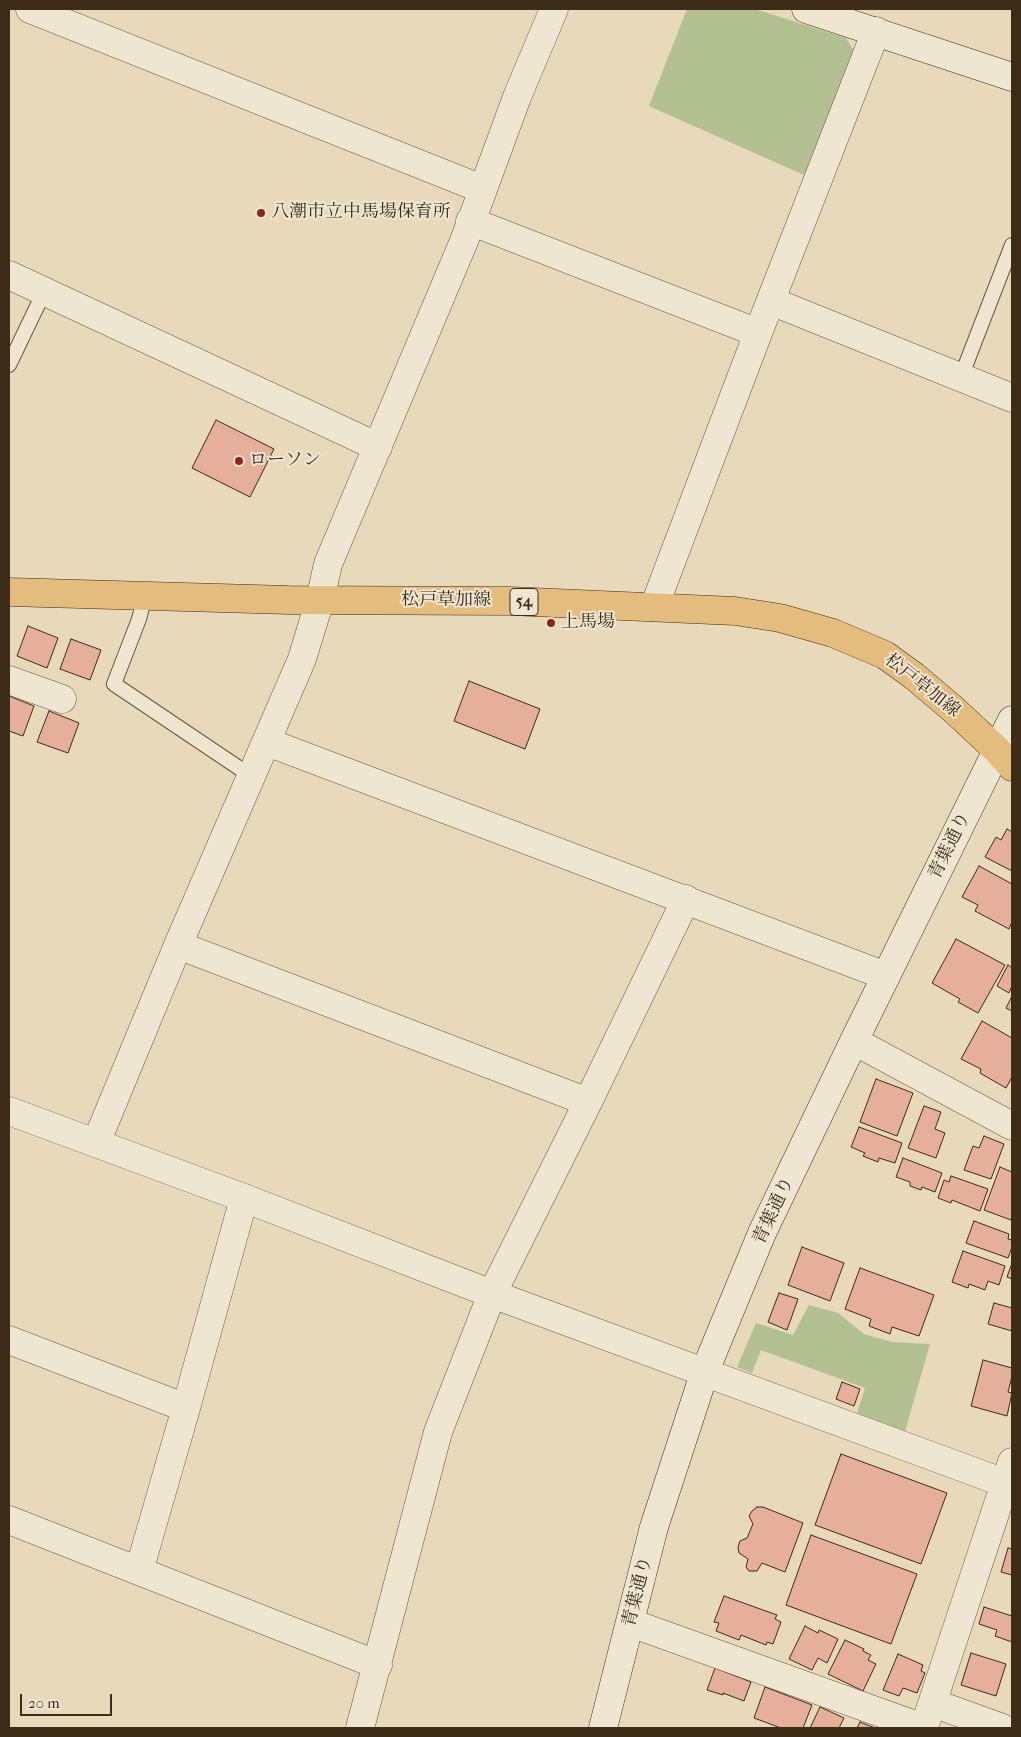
<!DOCTYPE html>
<html>
<head>
<meta charset="utf-8">
<style>
	body { margin:0 }
	#map { position:relative; width:1021px; height:1737px; overflow:hidden; background:#e7d9ba; font-family:"IM FELL French Canon",serif }
	canvas { display:block }
	.frame { position:absolute; inset:0; border:10px solid #3d2c18; pointer-events:none }
	.scale { position:absolute; left:20px; top:1694px; width:92px; height:22px; box-sizing:border-box; border:2px solid #3d2c18; border-top:0; padding-left:6px; font-size:15px; line-height:18px; white-space:nowrap; color:#3d2c18; -webkit-text-stroke:4px #efe6d2; paint-order:stroke }
</style>
</head>
<body>
<div id="map">
<canvas width="1021" height="1737"></canvas>
<div class="frame"></div>
<div class="scale">20 m</div>
</div>
<script>
const g = document.querySelector('canvas').getContext('2d');
g.lineJoin = 'round';
function fillPath(path, color) { g.fillStyle = color; g.fill(path, 'evenodd'); }
const toPath = rows => new Path2D(rows.map(r => 'M' + r).join(''));
function stroke(path, color, width, dash) { g.strokeStyle = color; g.lineWidth = width; g.lineCap = dash ? 'butt' : 'round'; g.setLineDash(dash || []); g.stroke(path); }
function write(font, color, halo, rows, align = 'center') {
  g.font = font + ' "IM FELL French Canon","Noto Serif JP",serif'; g.lineWidth = 4; g.setLineDash([]); g.textBaseline = 'middle'; g.strokeStyle = halo; g.fillStyle = color; for (const [text, x, y, turn = 0] of rows) {
    g.save(); g.translate(x, y); g.rotate((+turn || 0) * Math.PI / 180); g.textAlign = isNaN(turn) ? turn : align; if (halo) g.strokeText(text, 0, 0); g.fillText(text, 0, 0); g.restore();
  }
}
fillPath(toPath([
	[687,9,755,9,846,38,854,51,804,175,649,106],
	[809,1305,838,1313,864,1334,892,1342,930,1344,905,1431,857,1413,865,1388,761,1350,752,1373,737,1367,756,1323,793,1335]
]), '#b2c092');
const building = toPath([
	[216,420,274,449,250,497,192,468,216,420],
	[28,626,58,638,47,668,17,656,28,626],
	[71,639,101,650,90,680,60,669,71,639],
	[469,681,540,709,525,749,454,721,469,681],
	[9,696,34,706,23,736,9,731,9,696],
	[49,711,79,723,68,753,37,742,49,711],
	[1007,829,1012,832,1012,871,985,857,996,837,1001,840,1007,829],
	[979,866,1012,884,1012,922,1009,929,975,911,978,905,962,897,979,866],
	[956,939,1005,965,978,1013,958,1002,960,999,932,983,956,939],
	[1008,965,1012,968,1012,986,1009,993,997,986,1008,965],
	[1012,996,1012,1011,1006,1008,1012,996],
	[982,1021,1012,1038,1012,1077,1006,1088,980,1073,981,1069,961,1059,982,1021],
	[876,1079,913,1093,897,1136,860,1122,876,1079],
	[924,1106,941,1112,935,1129,945,1133,936,1158,908,1148,924,1106],
	[859,1127,902,1143,895,1163,879,1158,878,1162,863,1156,865,1153,851,1147,859,1127],
	[984,1136,1004,1144,991,1179,964,1170,973,1146,979,1148,984,1136],
	[903,1158,942,1173,935,1192,922,1187,921,1190,910,1186,910,1182,896,1177,903,1158],
	[1000,1167,1012,1172,1012,1216,1011,1220,984,1210,1000,1167],
	[951,1176,988,1189,980,1211,952,1200,951,1203,938,1198,944,1180,949,1182,951,1176],
	[974,1221,1009,1234,1008,1239,1012,1240,1012,1247,1008,1258,966,1243,974,1221],
	[802,1247,844,1263,830,1301,788,1285,802,1247],
	[963,1251,1005,1266,999,1285,988,1281,985,1290,969,1284,968,1288,952,1282,963,1251],
	[1012,1263,1012,1279,1007,1277,1012,1263],
	[860,1268,934,1295,919,1336,892,1327,890,1334,869,1326,871,1319,845,1309,860,1268],
	[779,1293,798,1299,787,1330,768,1322,779,1293],
	[994,1303,1012,1308,1012,1331,988,1324,994,1303],
	[983,1360,1012,1368,1012,1376,1008,1392,1012,1393,1007,1416,971,1406,983,1360],
	[842,1382,860,1389,854,1406,836,1399,842,1382],
	[841,1454,947,1493,921,1564,815,1525,841,1454],
	[757,1507,763,1507,803,1523,785,1572,762,1563,757,1571,749,1571,746,1567,748,1559,739,1553,738,1547,740,1541,747,1538,753,1524,749,1516,752,1511,757,1507],
	[811,1535,917,1574,891,1644,786,1605,811,1535],
	[1008,1548,1012,1549,1012,1575,1001,1572,1008,1548],
	[724,1596,777,1615,775,1619,781,1622,773,1644,767,1642,766,1645,741,1635,739,1640,716,1631,719,1623,714,1622,724,1596],
	[984,1607,1012,1616,1012,1642,995,1636,997,1630,979,1624,984,1607],
	[805,1626,818,1633,819,1630,838,1639,827,1663,818,1658,812,1670,789,1659,805,1626],
	[845,1640,864,1649,863,1651,871,1655,868,1660,876,1664,863,1691,828,1674,845,1640],
	[971,1653,1006,1664,996,1696,961,1685,971,1653],
	[898,1654,923,1665,921,1671,925,1673,917,1693,903,1688,899,1696,883,1690,898,1654],
	[715,1668,751,1682,744,1701,723,1693,723,1695,707,1690,715,1668],
	[765,1687,812,1705,803,1728,781,1728,754,1718,765,1687],
	[820,1707,844,1718,839,1728,810,1728,820,1707],
	[860,1722,875,1728,857,1728,860,1722]
]);
fillPath(building, '#e5af9b');
stroke(building, '#3d2c18', 1);
const lane = toPath([
	[9,365,44,292],
	[961,377,1012,245],
	[145,596,139,619,114,684,251,776]
]);
const street = toPath([
	[30,9,482,189],
	[470,221,758,333],
	[9,275,378,447],
	[771,301,1012,398],
	[654,607,758,333,876,31],
	[9,680,62,699],
	[267,742,886,976],
	[178,945,588,1102],
	[854,1041,1012,1126],
	[9,1111,244,1198,492,1294,991,1478,1006,1482],
	[96,1143,178,945,302,659,320,600,328,564,464,241,517,97,554,9],
	[9,1340,186,1408],
	[9,1520,378,1665],
	[139,1571,186,1408,244,1198],
	[631,1623,923,1728],
	[933,1703,1002,1728],
	[360,1728,438,1432,492,1294,588,1102,686,899],
	[924,1728,1012,1462]
]);
const secondary = toPath([
	[806,9,1012,77],
	[603,1728,654,1527,705,1371,762,1233,854,1041,1012,720]
]);
const primary = toPath([
	[9,592,289,600,510,601,735,611,780,618,833,633,885,655,914,676,953,709,997,750,1012,767]
]);
stroke(lane, '#685740', 16);
stroke(street, '#685740', 29);
stroke(secondary, '#3d2c18', 29);
stroke(primary, '#3d2c18', 29);
stroke(lane, '#efe6d2', 14);
stroke(street, '#efe6d2', 28);
stroke(secondary, '#efe6d2', 28);
stroke(primary, '#e4bc7d', 28);
for (const [x, y, r, color] of [
	[261,213,5,"#8f2418"],
	[239,461,5,"#8f2418"],
	[551,623,5,"#8f2418"]
]) { const dot = new Path2D(); dot.arc(x, y, r, 0, 2 * Math.PI); g.fillStyle = color; g.fill(dot); stroke(dot, '#efe6d2', 2); }
for (const [x, y, w] of [
	[524,602,28]
]) { const box = new Path2D(); box.roundRect(x - w / 2, y - 13.5, w, 27, 4); g.fillStyle = '#efe6d2'; g.fill(box); stroke(box, '#3d2c18', 1); }
write('bold 16px', '#3d2c18', null, [
	["54",524,602]
]);
write('18px', '#3d2c18', '#efe6d2', [
	["八潮市立中馬場保育所",271,213],
	["ローソン",249,461],
	["上馬場",561,623]
], 'left');
write('18px', '#3d2c18', '#efe6d2', [
	["松戸草加線",446,601],
	["松戸草加線",922,686,38],
	["青葉通り",950,846,-64],
	["青葉通り",774,1211,-65],
	["青葉通り",638,1592,-76]
]);
</script>
</body>
</html>
